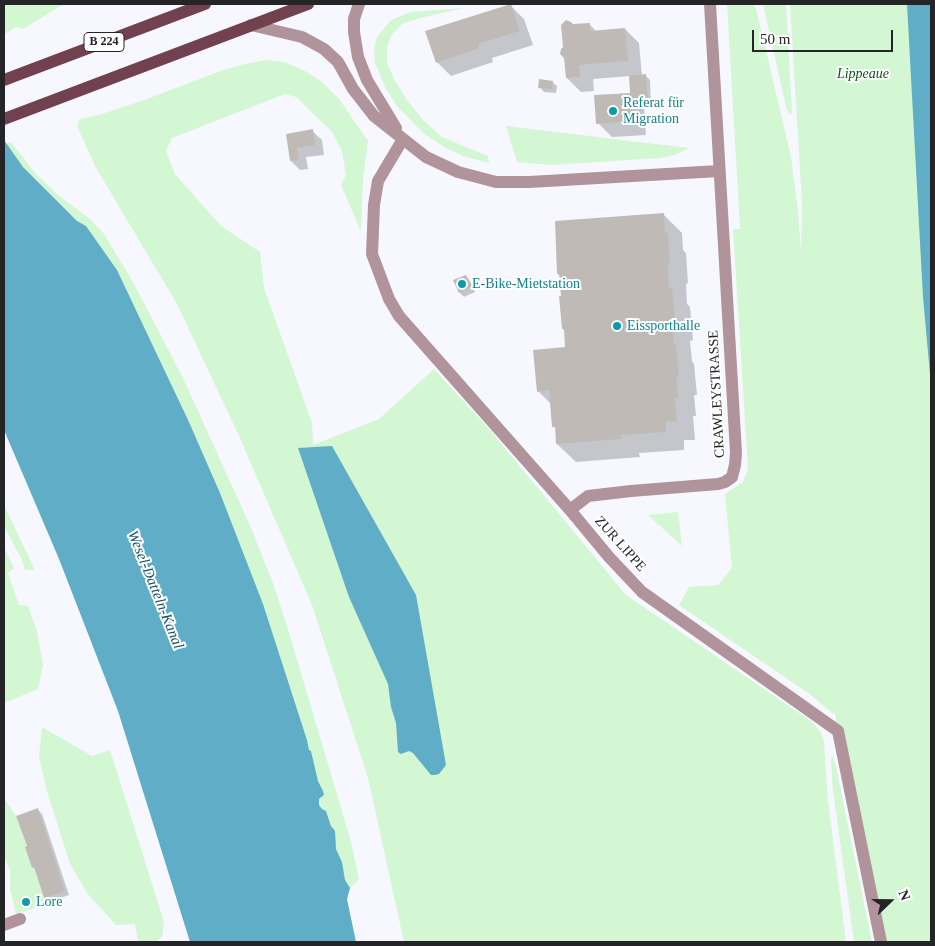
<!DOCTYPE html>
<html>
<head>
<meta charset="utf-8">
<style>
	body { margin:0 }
	#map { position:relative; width:935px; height:946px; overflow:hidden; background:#f7f8ff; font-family:"Times New Roman",serif }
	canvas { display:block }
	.frame { position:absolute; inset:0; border:5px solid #252527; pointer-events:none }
	.north { position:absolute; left:865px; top:876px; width:50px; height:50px; -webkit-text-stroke:4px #fff; paint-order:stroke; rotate:68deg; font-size:14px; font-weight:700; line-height:20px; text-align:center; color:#252527 }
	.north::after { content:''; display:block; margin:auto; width:18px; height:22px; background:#252527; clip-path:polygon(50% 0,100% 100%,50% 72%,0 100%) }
	.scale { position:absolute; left:752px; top:30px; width:141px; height:22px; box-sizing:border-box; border:2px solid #252527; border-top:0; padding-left:6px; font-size:15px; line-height:18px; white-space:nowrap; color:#252527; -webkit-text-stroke:4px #fff; paint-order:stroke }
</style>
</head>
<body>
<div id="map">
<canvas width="935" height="946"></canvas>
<div class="frame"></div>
<div class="north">N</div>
<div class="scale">50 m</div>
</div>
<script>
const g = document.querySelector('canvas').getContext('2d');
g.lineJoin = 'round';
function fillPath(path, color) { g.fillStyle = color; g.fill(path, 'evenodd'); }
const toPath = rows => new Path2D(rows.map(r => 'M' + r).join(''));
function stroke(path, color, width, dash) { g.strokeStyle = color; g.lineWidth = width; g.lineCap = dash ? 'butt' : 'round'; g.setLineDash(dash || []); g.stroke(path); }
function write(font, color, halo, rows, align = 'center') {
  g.font = font + ' "Times New Roman",serif'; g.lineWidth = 4; g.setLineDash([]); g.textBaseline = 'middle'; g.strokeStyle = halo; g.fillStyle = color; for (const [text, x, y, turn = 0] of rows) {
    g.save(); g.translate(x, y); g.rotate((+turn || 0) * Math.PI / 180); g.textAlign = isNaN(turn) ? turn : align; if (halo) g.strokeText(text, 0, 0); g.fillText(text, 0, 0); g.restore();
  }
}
fillPath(toPath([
	[4,4,64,4,23,29,16,27,5,34,4,42],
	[727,4,753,4,756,8,791,157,798,211,801,253,802,203,790,4,931,4,931,942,882,942,837,728,835,712,833,714,811,695,679,605,689,587,718,585,732,568,725,494,743,482,748,469,733,229,740,229],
	[763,4,786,4,792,113,790,115,786,107],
	[464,8,420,18,402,24,392,34,387,47,387,62,394,79,407,100,424,121,442,137,488,156,489,163,463,156,446,148,423,133,397,106,385,87,375,63,374,48,377,37,391,20,405,14,412,12],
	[266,60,284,62,305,71,322,82,339,99,368,141,363,179,361,232,341,185,346,175,342,151,332,132,296,97,285,94,172,138,166,151,175,174,221,226,260,252,264,288,312,423,313,445,379,419,434,369,489,429,626,595,811,721,820,731,824,741,828,801,846,942,404,942,368,778,312,605,239,436,177,304,96,168,77,126,80,119,99,115,147,99,223,70,245,64],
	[506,126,689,148,675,155,659,158,552,165,517,162],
	[11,142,36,174,59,196,89,218,104,234,133,282,183,378,252,530,274,586,287,626,350,838,359,879,350,888,345,880,342,862,336,849,332,828,326,811,322,809,319,805,319,799,322,797,323,791,318,781,311,751,309,750,307,740,263,604,220,493,189,422,117,270,86,226,77,221,23,167,6,144],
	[4,505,35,570,25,570,22,560,4,526],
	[678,512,682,546,648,515],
	[4,547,14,568,8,573,19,605,28,606,37,631,43,665,38,689,4,703],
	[42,727,92,756,110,750,164,922,162,937,155,942,138,942,135,924,116,925,87,893,70,864,46,788,39,756],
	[832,754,836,767,872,942,854,942,833,791,831,761],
	[4,798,16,816,27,846,25,847,32,868,34,867,46,905,16,914,10,888,10,870,4,855]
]), '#d3f6d3');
fillPath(toPath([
	[907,4,931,4,931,385,923,297],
	[4,140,23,167,77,221,86,226,117,270,189,422,220,493,263,604,307,740,309,750,311,751,318,781,323,791,324,795,319,799,319,805,322,809,326,811,331,826,335,831,336,849,342,862,345,880,350,888,347,899,356,942,190,942,118,711,59,559,4,430],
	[332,446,416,595,446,765,439,774,435,775,431,775,413,753,409,751,401,754,398,752,396,723,391,707,388,684,349,597,298,448]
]), '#5fadc6');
fillPath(toPath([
	[510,5,524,19,533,45,492,58,493,62,451,76,437,62],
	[589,24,597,32,625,29,639,43,642,76,646,76,650,80,651,104,641,105,644,108,646,135,612,137,598,123,631,94,630,76,593,79,594,91,581,92,567,78,573,25],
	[552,82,557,86,556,93,544,92,540,87],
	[312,131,322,140,324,155,306,157,308,169,300,170,291,161,287,135],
	[663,214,682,233,683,250,686,253,688,283,686,284,687,304,690,307,693,340,690,341,692,361,694,364,697,395,694,395,696,416,693,416,695,440,684,440,684,450,639,453,640,457,576,462,557,444,556,429,554,426,552,405,538,391,566,348,565,331,563,329,561,276,558,274],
	[466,277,470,281,475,292,464,297,460,293],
	[38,810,42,814,69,895,49,902,45,897,36,870,33,867,28,847]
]), '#0003');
fillPath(toPath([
	[511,4,520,31,478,44,479,48,436,63,425,31],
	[566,20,571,22,573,24,590,23,590,31,625,28,628,61,579,65,580,77,566,78,564,58,560,54,561,49,563,47,561,25],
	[646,74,648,100,631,101,632,121,596,124,594,95,630,93,629,76],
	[539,79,553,81,552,89,538,88],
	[313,129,315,145,297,148,299,160,290,161,286,134],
	[664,213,665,233,668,233,670,265,668,265,669,288,672,287,675,322,672,322,674,344,676,344,679,377,676,377,679,398,675,398,677,421,666,422,666,432,621,435,621,439,556,444,555,427,552,427,549,390,537,392,533,350,565,347,564,329,562,329,559,296,561,296,559,274,557,274,555,221],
	[466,275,472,287,459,293,453,280],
	[38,808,65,891,44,898,34,867,32,868,25,847,27,846,16,816]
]), '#c0bab6');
stroke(toPath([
	[359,4,354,19,354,32,358,57,367,80,396,128],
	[251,25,302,37,324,49,338,62,353,89,374,116,426,157,458,172,496,182,529,182,719,171],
	[403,139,378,181,374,205,372,254,389,299,399,316,570,510,609,557,642,592,838,731,881,942],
	[570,510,588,496,631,491,718,484,725,482,732,477,735,465,736,453,710,4],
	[4,925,20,919]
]), '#b1939b', 12);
stroke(toPath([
	[4,80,205,4],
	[4,119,308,4]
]), '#724150', 12);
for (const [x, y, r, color] of [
	[613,111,5,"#0f9aa8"],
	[462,284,5,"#0f9aa8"],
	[617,326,5,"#0f9aa8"],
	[26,902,5,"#0f9aa8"]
]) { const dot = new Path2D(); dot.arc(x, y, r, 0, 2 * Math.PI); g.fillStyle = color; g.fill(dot); stroke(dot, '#fff', 2); }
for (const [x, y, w] of [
	[104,42,40]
]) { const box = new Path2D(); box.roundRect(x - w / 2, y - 9.5, w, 19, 4); g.fillStyle = '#fff'; g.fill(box); stroke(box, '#252527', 1); }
write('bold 12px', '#252527', null, [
	["B 224",104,42]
]);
write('italic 14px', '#0c5418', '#fff', [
	["Lippeaue",863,74]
]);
write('14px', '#0d838f', '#fff', [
	["Referat für",623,103],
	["Migration",623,119],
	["E-Bike-Mietstation",472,284],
	["Eissporthalle",627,326],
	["Lore",36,902]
], 'left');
write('14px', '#252527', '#fff', [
	["CRAWLEYSTRASSE",717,394,-93],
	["ZUR LIPPE",620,544,48]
]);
write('italic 15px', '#135466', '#fff', [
	["Wesel-Datteln-Kanal",155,590,68]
]);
</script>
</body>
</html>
